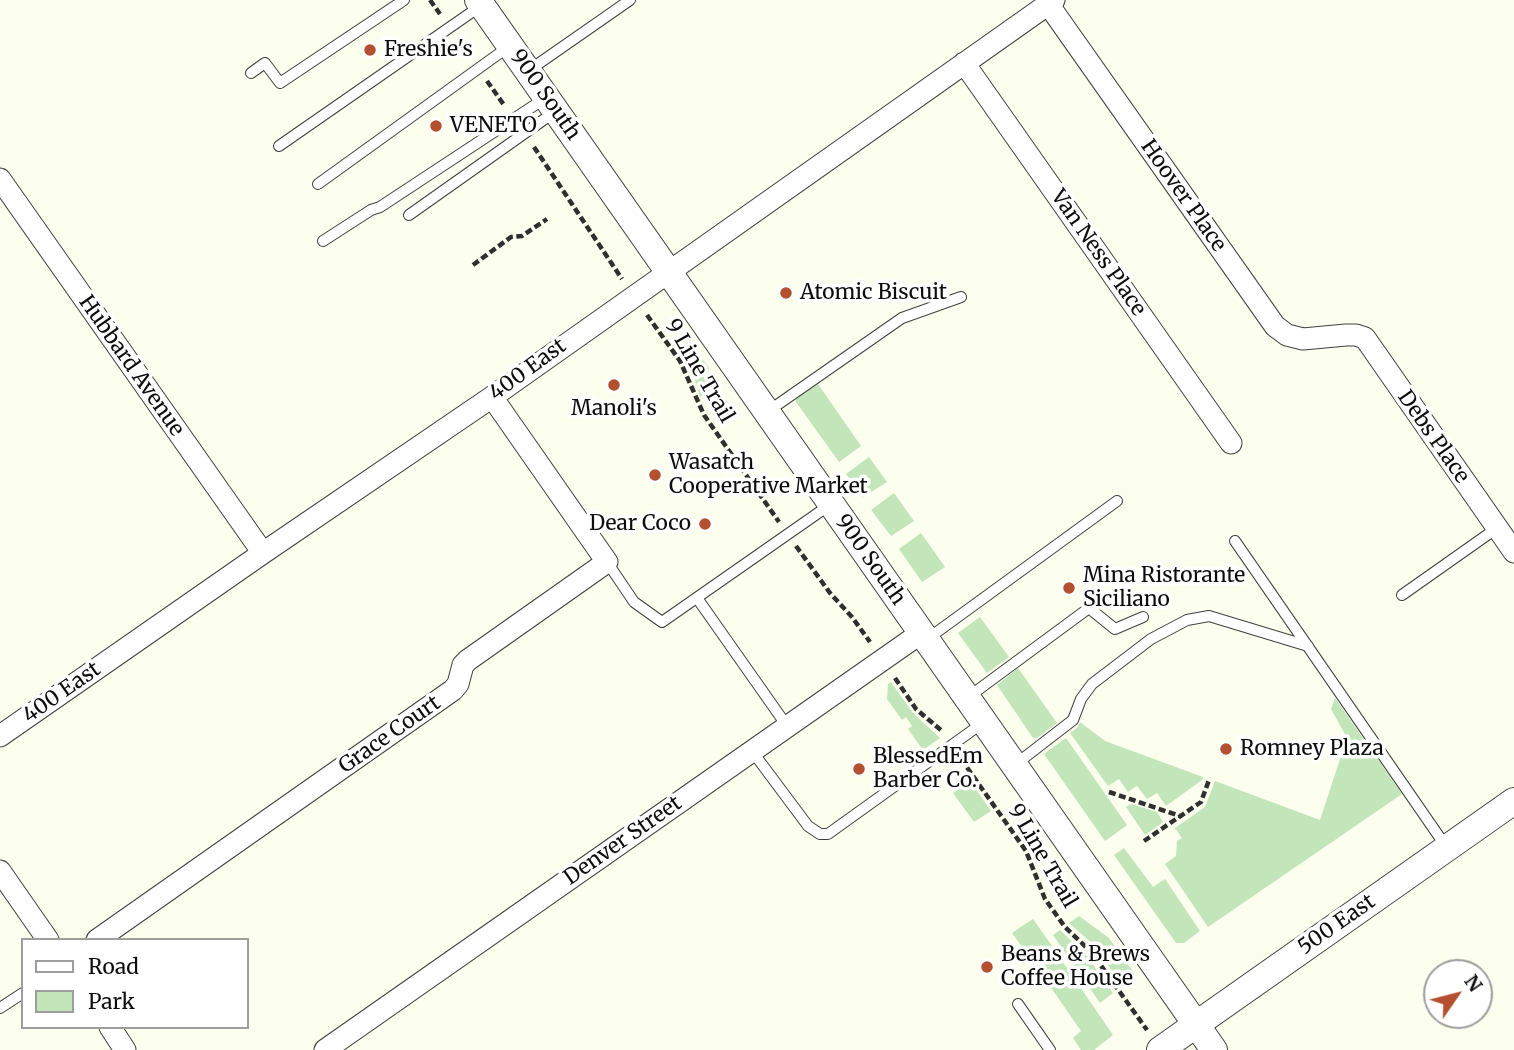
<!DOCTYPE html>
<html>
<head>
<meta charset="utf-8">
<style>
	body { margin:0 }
	#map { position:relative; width:1514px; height:1050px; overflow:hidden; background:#fcfeee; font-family:Merriweather,serif }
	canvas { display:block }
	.legend { position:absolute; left:21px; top:938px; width:228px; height:91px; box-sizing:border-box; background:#fff; border:2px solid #9e9e9e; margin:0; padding:9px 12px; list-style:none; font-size:21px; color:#0d0d0d }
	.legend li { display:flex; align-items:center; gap:14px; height:35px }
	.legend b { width:35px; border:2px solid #9e9e9e }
	.north { position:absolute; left:1423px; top:959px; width:70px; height:70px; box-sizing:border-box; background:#fff; border:2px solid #9e9e9e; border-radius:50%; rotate:55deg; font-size:19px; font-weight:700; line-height:28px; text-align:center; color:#0d0d0d }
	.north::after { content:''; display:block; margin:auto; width:24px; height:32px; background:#b2502f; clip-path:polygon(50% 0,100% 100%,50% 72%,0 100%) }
</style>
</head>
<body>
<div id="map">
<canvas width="1514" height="1050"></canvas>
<ul class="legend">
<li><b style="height:9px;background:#fff"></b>Road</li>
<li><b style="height:19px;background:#c3e5ba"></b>Park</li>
</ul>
<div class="north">N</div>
</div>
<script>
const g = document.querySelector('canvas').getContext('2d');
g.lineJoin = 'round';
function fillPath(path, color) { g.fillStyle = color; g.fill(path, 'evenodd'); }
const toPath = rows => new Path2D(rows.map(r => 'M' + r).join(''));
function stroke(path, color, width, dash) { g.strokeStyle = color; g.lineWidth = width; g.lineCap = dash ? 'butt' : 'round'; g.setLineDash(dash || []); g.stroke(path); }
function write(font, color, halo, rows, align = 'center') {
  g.font = font + ' Merriweather,serif'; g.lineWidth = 7; g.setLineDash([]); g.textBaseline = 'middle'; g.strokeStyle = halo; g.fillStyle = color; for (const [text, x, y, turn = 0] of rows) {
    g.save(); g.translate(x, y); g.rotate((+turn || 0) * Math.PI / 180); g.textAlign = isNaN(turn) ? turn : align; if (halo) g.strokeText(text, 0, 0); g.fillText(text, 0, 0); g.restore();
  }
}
fillPath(toPath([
	[690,342,709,368,705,394,700,397,692,371,677,347],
	[818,384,861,446,839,462,796,402,796,399],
	[869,457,887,482,863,497,846,474],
	[894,493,914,521,891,536,871,510],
	[921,533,945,567,922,582,899,549],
	[980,617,1009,657,987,673,958,633],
	[1018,668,1057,723,1037,738,1033,738,997,685],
	[891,682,913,713,940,738,923,750,908,729,912,726,906,717,902,720,887,699,888,684],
	[1335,698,1402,794,1208,927,1165,864,1176,856,1177,841,1182,838,1175,828,1205,807,1215,781,1320,820,1347,738,1331,709],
	[1080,722,1105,741,1203,777,1202,780,1166,806,1157,793,1147,799,1137,786,1128,792,1119,779,1108,786,1070,733,1078,727],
	[1066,738,1127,825,1105,841,1044,754],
	[970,781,991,811,974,822,953,793],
	[1131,804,1157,812,1163,822,1145,835,1126,807],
	[1124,848,1153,887,1165,879,1200,931,1184,943,1176,943,1114,855],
	[1079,916,1109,938,1135,974,1123,986,1094,945,1069,923],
	[1033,919,1052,946,1032,960,1012,933],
	[1060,930,1087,956,1113,993,1100,1003,1053,935],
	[1056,952,1113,1035,1094,1050,1081,1050,1073,1038,1081,1031,1036,966]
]), '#c3e5ba');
const service = toPath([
	[528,71,630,0],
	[251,73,265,63,280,83,404,0],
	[279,146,482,5],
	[318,184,511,45],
	[409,215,556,111],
	[323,241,371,210,380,207,547,97],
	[767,412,902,318,961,297],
	[1235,541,1447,848],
	[607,562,634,602,662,622,831,504],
	[1402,595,1497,528],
	[697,598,787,726],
	[926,640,1117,501],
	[967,698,1089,608,1115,629,1143,617],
	[752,751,808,826,820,834,828,834,984,722],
	[1016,764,1073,720,1081,699,1092,684,1151,639,1187,620,1209,616,1308,646],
	[1018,1004,1050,1050],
	[0,1008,23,993]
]);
const minor = toPath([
	[1048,4,1275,326,1287,335,1303,339,1346,335,1356,335,1365,338,1514,552],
	[964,63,1231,443],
	[0,179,263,553],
	[0,736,263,553,492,397,1054,0],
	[0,871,48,940],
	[97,940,453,690,458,684,463,665,468,660,607,562,492,397],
	[110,1027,125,1050],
	[325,1050,921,633]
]);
const tertiary = toPath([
	[478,0,1214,1050],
	[1160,1050,1514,801]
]);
stroke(service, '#404040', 12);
stroke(minor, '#404040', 23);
stroke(tertiary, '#404040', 28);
stroke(toPath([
	[430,0,440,14],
	[459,41,470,56],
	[487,81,504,105],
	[534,147,622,279],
	[473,265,511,237,522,236,547,219],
	[647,315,680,361,704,415,779,522],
	[796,546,830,593,852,617,870,642],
	[895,678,916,709,942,731],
	[961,759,1026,851,1045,899,1065,927,1092,953,1147,1030],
	[1109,792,1180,816],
	[1144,841,1201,802,1209,780]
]), '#2f2f2f', 4.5, [7, 3.5]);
stroke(service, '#fff', 10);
stroke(minor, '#fff', 21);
stroke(tertiary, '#fff', 26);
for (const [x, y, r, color] of [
	[370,50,7,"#b2502f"],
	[436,126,7,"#b2502f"],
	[786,293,7,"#b2502f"],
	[614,385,7,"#b2502f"],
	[655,475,7,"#b2502f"],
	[705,524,7,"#b2502f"],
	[1069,588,7,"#b2502f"],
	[1226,749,7,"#b2502f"],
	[859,769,7,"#b2502f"],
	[987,967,7,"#b2502f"]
]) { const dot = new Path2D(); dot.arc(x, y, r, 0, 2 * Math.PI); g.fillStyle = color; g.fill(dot); stroke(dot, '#fff', 2.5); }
write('21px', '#0d0d0d', '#fff', [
	["Freshie's",384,50],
	["VENETO",450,126],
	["Atomic Biscuit",800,293],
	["Manoli's",614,409,"center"],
	["Wasatch",669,463],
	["Cooperative Market",669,487],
	["Dear Coco",691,524,"right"],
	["Mina Ristorante",1083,576],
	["Siciliano",1083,600],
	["Romney Plaza",1240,749],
	["BlessedEm",873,757],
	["Barber Co.",873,781],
	["Beans & Brews",1001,955],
	["Coffee House",1001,979]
], 'left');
write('21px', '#0d0d0d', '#fff', [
	["900 South",545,95,55],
	["Hoover Place",1183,196,55],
	["Van Ness Place",1098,253,55],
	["Hubbard Avenue",131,366,55],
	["400 East",528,370,-36],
	["9 Line Trail",699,371,60],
	["Debs Place",1433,437,55],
	["900 South",870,560,55],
	["400 East",62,693,-35],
	["Grace Court",390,735,-35],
	["Denver Street",623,841,-35],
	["9 Line Trail",1042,856,60],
	["500 East",1337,925,-35]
]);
</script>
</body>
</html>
